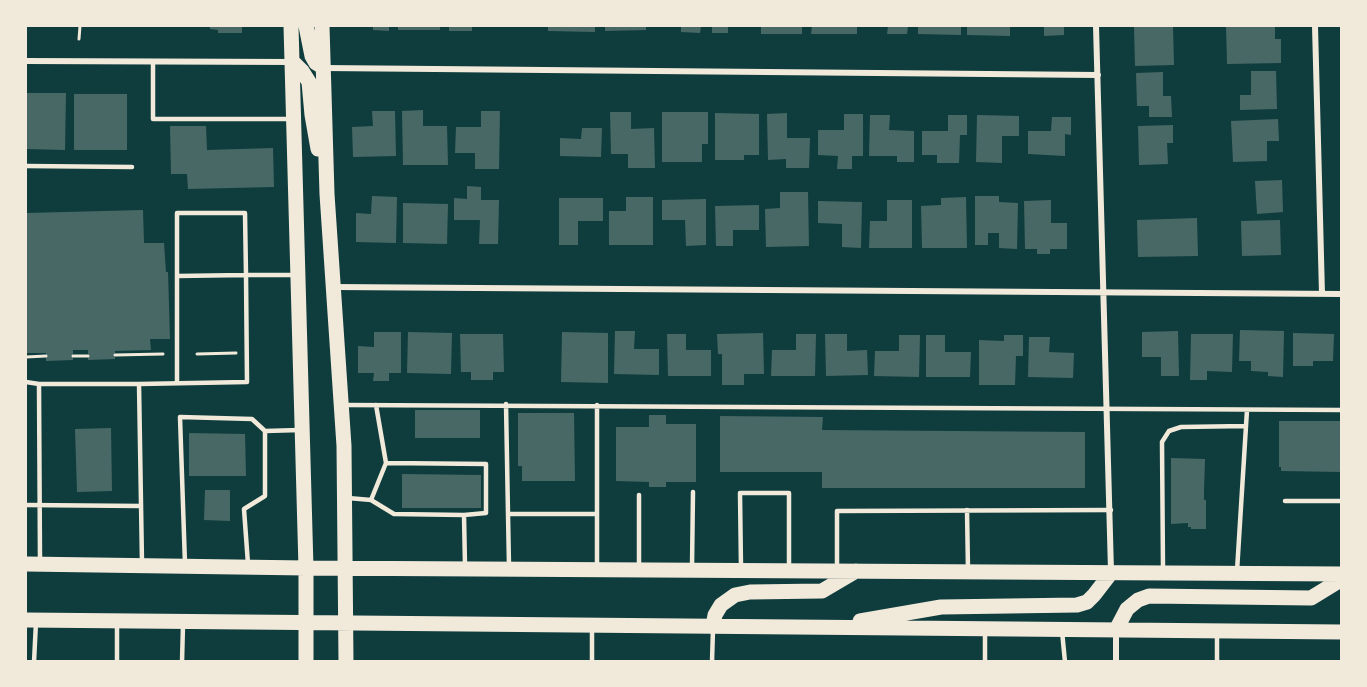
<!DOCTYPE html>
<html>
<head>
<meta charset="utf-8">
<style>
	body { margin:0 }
	#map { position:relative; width:1367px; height:687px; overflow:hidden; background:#0f3d3e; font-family:Jost,sans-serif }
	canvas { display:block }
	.frame { position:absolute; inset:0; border:27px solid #f1e9da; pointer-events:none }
</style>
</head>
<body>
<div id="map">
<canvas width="1367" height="687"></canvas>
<div class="frame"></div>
</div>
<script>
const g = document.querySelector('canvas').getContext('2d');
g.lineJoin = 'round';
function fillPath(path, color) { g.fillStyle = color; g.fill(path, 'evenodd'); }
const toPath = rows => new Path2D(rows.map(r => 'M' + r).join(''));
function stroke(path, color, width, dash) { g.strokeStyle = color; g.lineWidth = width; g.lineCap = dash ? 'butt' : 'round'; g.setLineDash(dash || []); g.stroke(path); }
fillPath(toPath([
	[210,26,242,26,242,33,218,33,218,30,210,29],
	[373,26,389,26,389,31,373,30],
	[398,26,440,26,440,30,398,30],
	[449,26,472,26,472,31,449,31],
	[548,26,595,26,595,32,548,31],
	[605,26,646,26,646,30,605,31],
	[681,26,701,26,700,33,681,32],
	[712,26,728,26,728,33,712,33],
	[761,26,802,26,802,34,761,34],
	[812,26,857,26,857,34,811,34],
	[888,26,908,26,907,34,887,34],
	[918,26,961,26,961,35,918,34],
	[967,26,1010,26,1010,36,967,35],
	[1044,26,1064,26,1064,35,1044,36],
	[1134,26,1173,26,1174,65,1135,66],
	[1226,26,1275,26,1275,39,1281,39,1281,63,1227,64],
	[1251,71,1276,71,1277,109,1240,110,1240,95,1251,95],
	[1163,72,1163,96,1171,96,1172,117,1149,117,1149,106,1137,106,1136,73],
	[26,93,66,93,65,150,26,149],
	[74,94,127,94,127,150,74,150],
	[423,110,423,126,447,126,448,165,403,165,402,111],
	[372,111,395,111,396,156,353,157,352,127,373,126],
	[481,111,500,111,499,169,475,169,475,153,455,153,456,127,481,127],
	[610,112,631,112,631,129,654,128,655,168,628,168,628,154,611,154],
	[662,112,708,112,708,144,702,144,702,162,662,162],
	[715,113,759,114,759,155,744,155,744,160,715,160],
	[787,113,787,138,810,138,809,168,786,168,786,159,768,160,767,114],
	[844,114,863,114,863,156,852,156,852,169,837,169,838,156,818,155,818,130,844,130],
	[870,115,890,115,889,130,914,131,914,162,897,162,897,156,869,156],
	[948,115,967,115,967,135,960,135,959,163,937,163,937,155,922,155,922,131,948,131],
	[977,115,1019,116,1019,136,1002,136,1002,163,976,162],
	[1052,117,1071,117,1071,135,1065,134,1065,156,1028,154,1028,131,1051,131],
	[1278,119,1279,141,1267,141,1267,161,1233,162,1231,121],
	[1173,125,1173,143,1167,143,1168,164,1139,165,1138,126],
	[170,126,206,126,207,150,273,148,274,187,188,189,187,174,171,174],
	[582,128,602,128,601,157,560,156,560,138,581,139],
	[1282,180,1283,212,1257,214,1255,181],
	[467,186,481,187,481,200,499,200,498,244,479,244,480,220,454,220,454,198,467,199],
	[780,192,808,192,809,246,766,247,765,209,780,208],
	[372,196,397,197,396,243,356,242,356,213,371,214],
	[975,196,999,196,999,202,1018,203,1017,249,999,248,999,233,988,233,988,245,975,245],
	[626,197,653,197,653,245,609,245,609,211,626,211],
	[966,197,967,248,922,248,921,206,941,205,941,198],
	[559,198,603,198,603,221,578,221,578,245,559,245],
	[706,199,706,245,686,246,685,220,662,220,662,200],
	[887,200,912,200,912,248,869,248,870,221,887,221],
	[1051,200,1051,223,1067,223,1067,249,1050,249,1050,254,1037,254,1037,249,1025,249,1024,201],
	[818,201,862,202,861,248,842,247,842,224,818,223],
	[403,203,448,204,447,244,403,243],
	[759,205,759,230,733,230,733,246,716,246,715,206],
	[143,210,144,243,164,243,166,272,168,272,170,339,150,339,151,350,115,351,115,359,88,360,88,350,73,350,73,360,46,361,46,353,26,353,26,213],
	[1197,218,1198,256,1138,257,1137,220],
	[1280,220,1281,255,1242,256,1241,221],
	[1240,330,1284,331,1283,377,1268,376,1268,372,1251,371,1251,361,1239,361],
	[615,331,635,331,634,349,659,349,659,375,614,374],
	[1178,331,1179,376,1161,376,1161,357,1142,357,1142,332],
	[374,332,401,332,401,373,389,373,389,381,373,381,374,373,358,373,358,346,374,347],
	[408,332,452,333,451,374,407,373],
	[562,332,608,333,608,383,561,382],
	[763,333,764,374,744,374,744,385,722,385,722,354,718,354,717,334],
	[1293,333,1334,334,1333,361,1313,361,1313,366,1293,366],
	[460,334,503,334,504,372,493,372,493,380,471,380,471,372,461,372],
	[667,334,686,334,686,350,711,350,711,376,668,376],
	[796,334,816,334,815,376,771,376,772,350,796,350],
	[825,334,847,334,847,351,867,350,868,375,826,376],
	[1191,334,1233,334,1232,372,1207,371,1207,380,1190,380],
	[899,335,920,335,919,377,874,376,875,351,899,351],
	[926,335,945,335,945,352,971,352,970,377,926,377],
	[1004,335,1023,335,1023,356,1016,356,1015,385,979,385,979,340,1004,341],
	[1029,337,1050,337,1049,352,1074,353,1073,378,1028,377],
	[415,410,480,410,480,438,415,438],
	[518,413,574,413,575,481,522,481,522,466,518,466],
	[649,415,666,415,666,424,696,424,696,482,666,482,666,487,649,487,649,482,616,481,616,427,649,427],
	[720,416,823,417,822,430,1085,432,1085,488,822,488,822,472,720,472],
	[1279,421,1342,421,1342,472,1281,471,1281,467,1279,467],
	[111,428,112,491,77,492,75,429],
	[189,433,245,434,246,476,189,476],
	[1171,458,1205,459,1204,491,1204,500,1206,500,1206,529,1191,529,1191,527,1188,527,1188,523,1171,524],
	[402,474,481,475,481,508,402,508],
	[205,490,230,490,230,521,204,520]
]), '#486865');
stroke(toPath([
	[79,39,80,26],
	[197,354,236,353],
	[115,355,163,354],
	[73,356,88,356],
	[26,357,46,356]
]), '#f1e9da', 3);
stroke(toPath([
	[153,63,153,119,292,119],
	[26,166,132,167],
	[177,276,246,275,245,213,177,213,177,383],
	[26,382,39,384],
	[139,384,247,382,246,275,296,275],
	[506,404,508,514,597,514],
	[345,405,1342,410],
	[376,405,386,463],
	[597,405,597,566],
	[348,498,371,500,394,514,464,515],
	[371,500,386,463,486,464,486,513,464,515,465,566],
	[1285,501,1342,501],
	[26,505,141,506],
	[967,510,968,570],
	[508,514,509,566],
	[40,562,39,384,139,384,142,563],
	[185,564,180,417,252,419,265,431,300,430],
	[248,564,244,509,265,496,265,431],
	[639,567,639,495],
	[692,567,693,492],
	[741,568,740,493,789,493,789,568],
	[837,568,837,511,1111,510],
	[1163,570,1162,442,1169,431,1181,427,1246,426],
	[1237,571,1247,410],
	[1062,631,1065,662],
	[1217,634,1217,662],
	[34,662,36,622],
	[117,662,117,622],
	[182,662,183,625],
	[592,662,592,628],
	[712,662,713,629],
	[985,662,985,631]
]), '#f1e9da', 4.5);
stroke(toPath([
	[1096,26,1111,571],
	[1315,26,1322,294],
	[26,61,292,62],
	[324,68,1098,75],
	[334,287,1342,294],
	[1116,662,1116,630]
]), '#f1e9da', 6);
stroke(toPath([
	[291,26,306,568,306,662],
	[306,26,312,56,316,63,324,68],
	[322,26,327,194,344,446,346,662],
	[293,62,302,71,309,82,312,115,318,149],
	[26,564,306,568,1342,574],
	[26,620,1342,632],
	[860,621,941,607,1077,605,1087,602,1094,595,1111,573],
	[713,626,715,615,721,605,735,595,750,592,822,591,856,571],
	[1116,630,1127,609,1138,600,1149,596,1311,598,1342,579]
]), '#f1e9da', 15);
</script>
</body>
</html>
